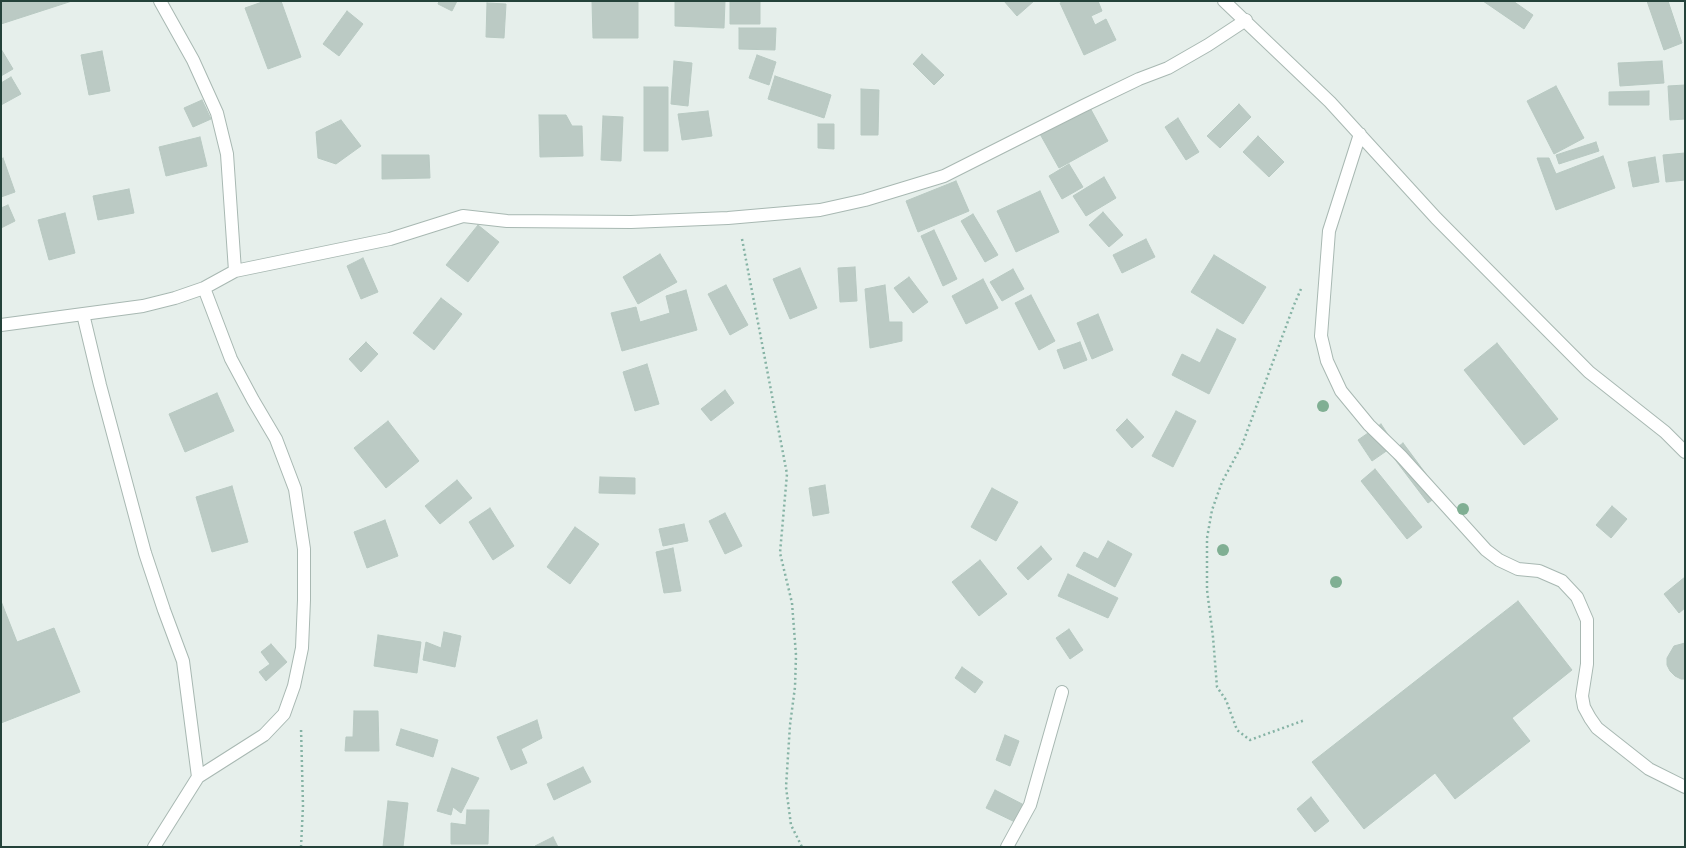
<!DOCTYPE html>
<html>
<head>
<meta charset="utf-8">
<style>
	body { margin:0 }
	#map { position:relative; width:1686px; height:848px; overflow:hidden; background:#e6efeb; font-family:"Source Sans 3",sans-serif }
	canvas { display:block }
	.frame { position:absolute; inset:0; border:2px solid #24423a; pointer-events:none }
</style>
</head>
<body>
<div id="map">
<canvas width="1686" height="848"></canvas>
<div class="frame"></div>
</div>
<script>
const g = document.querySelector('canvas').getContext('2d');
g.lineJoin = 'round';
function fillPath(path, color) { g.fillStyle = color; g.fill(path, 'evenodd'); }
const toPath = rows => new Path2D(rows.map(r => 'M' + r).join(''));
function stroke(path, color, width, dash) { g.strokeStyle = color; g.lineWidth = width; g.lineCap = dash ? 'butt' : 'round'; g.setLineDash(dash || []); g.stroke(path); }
const building = toPath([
	[1,1,72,1,1,24,1,1],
	[265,1,281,1,301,57,268,69,245,8,265,1],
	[439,1,457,1,452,11,438,4,439,1],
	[592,1,638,1,638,38,593,38,592,1],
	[675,1,725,1,724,28,675,26,675,1],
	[730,1,760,1,760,24,730,24,730,1],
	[1004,1,1034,1,1017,16,1004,1],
	[1065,1,1098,1,1102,11,1091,16,1095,25,1106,19,1116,40,1084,55,1060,3,1065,1],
	[1483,1,1513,1,1533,15,1524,29,1483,1],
	[1647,1,1668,1,1682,43,1664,50,1647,1],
	[487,3,506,4,504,38,486,37,487,3],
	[347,11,363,24,339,56,323,44,347,11],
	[739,28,776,28,775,50,739,49,739,28],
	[1,49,13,69,1,76,1,49],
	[102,51,110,91,89,95,81,55,102,51],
	[922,54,944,75,934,85,913,64,922,54],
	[757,55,776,62,769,85,749,78,757,55],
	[674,61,692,63,688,106,671,104,674,61],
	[1662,61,1664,83,1620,86,1618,63,1662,61],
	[775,76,831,95,824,118,768,99,775,76],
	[11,77,21,94,1,105,1,83,11,77],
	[1685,85,1685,119,1670,120,1668,86,1685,85],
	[1556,86,1584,138,1554,154,1527,101,1556,86],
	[644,87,668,87,668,151,644,151,644,87],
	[861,89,879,90,878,135,861,135,861,89],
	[1649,91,1649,105,1609,105,1609,92,1649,91],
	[202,100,211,119,193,127,184,108,202,100],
	[1239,104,1251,117,1220,148,1207,136,1239,104],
	[1089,106,1108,141,1059,168,1040,134,1089,106],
	[708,111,712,136,682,140,678,114,708,111],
	[539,115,566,115,572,126,582,126,583,156,540,157,539,115],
	[603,116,623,117,621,161,601,160,603,116],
	[1178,118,1199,152,1186,160,1165,127,1178,118],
	[341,120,361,146,336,164,318,158,316,132,341,120],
	[818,124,834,124,834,149,818,148,818,124],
	[1258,136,1284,162,1269,177,1243,152,1258,136],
	[200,137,207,166,166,176,159,147,200,137],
	[1596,142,1599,151,1559,164,1556,155,1596,142],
	[1685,153,1685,180,1666,182,1663,155,1685,153],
	[382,155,429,155,430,178,382,179,382,155],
	[1603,156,1615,188,1556,210,1537,158,1549,158,1556,174,1603,156],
	[1655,157,1659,182,1633,187,1628,162,1655,157],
	[3,158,15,192,1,197,1,160,3,158],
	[1069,164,1083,187,1062,199,1049,176,1069,164],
	[1104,177,1116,198,1086,216,1073,196,1104,177],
	[956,181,969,211,918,232,906,201,956,181],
	[129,189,134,213,98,220,93,196,129,189],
	[1040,191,1059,232,1016,252,997,211,1040,191],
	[8,205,15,221,1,228,1,208,8,205],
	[1103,212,1123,235,1109,247,1089,225,1103,212],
	[65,213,75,253,49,260,38,220,65,213],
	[973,214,998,255,985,262,961,221,973,214],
	[478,225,499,242,468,282,446,265,478,225],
	[934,230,957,279,943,286,921,236,934,230],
	[1146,239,1155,257,1122,273,1113,255,1146,239],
	[660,254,677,282,638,304,623,277,660,254],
	[1214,255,1266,287,1243,324,1191,292,1214,255],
	[363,258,378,292,361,299,347,266,363,258],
	[855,267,857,301,840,302,838,268,855,267],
	[800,268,817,308,790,319,773,279,800,268],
	[1013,269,1024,289,1002,301,990,282,1013,269],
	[909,277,928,302,913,313,894,288,909,277],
	[983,279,998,308,966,324,952,296,983,279],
	[726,285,748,325,730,335,708,294,726,285],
	[885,285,889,322,902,322,902,341,870,348,865,289,885,285],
	[686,290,697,330,622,351,611,313,636,307,640,322,670,313,666,296,686,290],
	[1031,295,1055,341,1039,350,1015,303,1031,295],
	[441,298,462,314,434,350,413,333,441,298],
	[1098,314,1113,350,1092,359,1077,323,1098,314],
	[1217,329,1236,339,1209,394,1172,375,1182,354,1200,363,1217,329],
	[366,342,378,354,361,372,349,359,366,342],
	[1080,342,1087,360,1064,369,1057,350,1080,342],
	[1497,343,1558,419,1524,445,1464,370,1497,343],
	[647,364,659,404,635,411,623,372,647,364],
	[725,390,734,403,711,421,701,409,725,390],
	[217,393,234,431,185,452,169,414,217,393],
	[1176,411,1196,421,1173,467,1152,456,1176,411],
	[1127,419,1144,437,1132,448,1116,430,1127,419],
	[388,421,419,461,386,488,354,448,388,421],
	[1381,424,1395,445,1372,461,1358,440,1381,424],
	[1403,443,1441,494,1428,503,1390,453,1403,443],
	[1375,469,1422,527,1407,539,1361,481,1375,469],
	[600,477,635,478,635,494,599,493,600,477],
	[457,480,472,498,440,524,425,506,457,480],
	[825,485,829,513,813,516,809,488,825,485],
	[232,486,248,542,212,552,196,497,232,486],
	[992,488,1018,502,996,541,971,527,992,488],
	[1612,506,1627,519,1611,538,1596,525,1612,506],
	[490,508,514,546,493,560,469,522,490,508],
	[725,513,742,546,725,554,709,521,725,513],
	[385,520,398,556,367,568,354,532,385,520],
	[684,524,688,541,663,546,659,529,684,524],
	[575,527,599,544,570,584,547,567,575,527],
	[1108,541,1132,554,1115,587,1076,566,1084,552,1098,559,1108,541],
	[1041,546,1052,559,1028,580,1017,568,1041,546],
	[673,548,681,591,664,593,656,552,673,548],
	[980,560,1007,594,979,616,952,582,980,560],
	[1068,574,1118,598,1108,618,1058,596,1068,574],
	[1685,577,1685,608,1679,613,1664,594,1685,577],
	[1,601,17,642,54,628,80,692,1,723,1,601],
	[1518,601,1572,670,1512,718,1530,741,1455,799,1435,773,1364,829,1312,762,1518,601],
	[1069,629,1083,650,1070,659,1056,638,1069,629],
	[444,632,461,636,455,667,423,660,426,642,441,648,444,632],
	[378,635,421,642,417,673,374,666,378,635],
	[1685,643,1685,679,1681,679,1675,676,1670,671,1667,665,1667,658,1674,646,1685,643],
	[271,644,287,662,266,681,259,672,270,664,261,652,271,644],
	[962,667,983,682,975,693,955,678,962,667],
	[354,711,378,711,379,751,345,751,346,737,353,737,354,711],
	[537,720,542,738,521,749,527,763,511,770,497,737,537,720],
	[401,729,438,740,433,757,396,745,401,729],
	[1005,735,1019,741,1010,766,996,760,1005,735],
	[583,767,591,782,554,800,547,784,583,767],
	[452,768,479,778,461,813,453,807,451,815,437,811,452,768],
	[995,790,1026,806,1017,823,986,808,995,790],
	[1311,797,1329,821,1315,832,1297,809,1311,797],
	[388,801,408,803,403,847,383,847,388,801],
	[467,810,489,810,488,844,451,844,451,823,466,825,467,810],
	[553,837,558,847,536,847,535,846,553,837]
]);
fillPath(building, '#bbcac4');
stroke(building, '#b8c9c2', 1);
const street = toPath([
	[160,1,193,60,217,113,227,154,235,271],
	[1224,1,1330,102,1436,218,1589,372,1665,432,1685,452],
	[1360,134,1329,231,1321,336,1327,361,1341,391,1369,425,1401,456,1486,550,1499,560,1518,569,1539,571,1562,581,1577,597,1587,620,1587,664,1582,696,1584,707,1590,718,1597,728,1649,769,1685,787],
	[83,314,100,385,145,553,164,610,183,661,198,777],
	[1,325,143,306,175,298,204,288,235,271,390,239,463,216,507,221,631,222,728,218,820,210,865,200,944,176,1083,106,1139,79,1168,68,1208,45,1246,20],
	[154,847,198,777,264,735,284,714,294,686,302,648,304,600,304,549,295,489,276,439,253,400,231,359,204,288],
	[1007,847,1030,805,1062,692]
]);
stroke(street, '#a8b8b2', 14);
stroke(toPath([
	[742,239,787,474,780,553,792,603,796,655,795,687,790,725,786,787,791,825,802,847],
	[1301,289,1294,305,1242,445,1222,482,1212,510,1207,538,1207,590,1213,637,1217,687,1226,700,1237,730,1250,740,1305,720],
	[301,847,303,806,301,728]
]), '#86b3a5', 2.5, [2, 3]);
stroke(street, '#fff', 12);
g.fillStyle = '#80af93';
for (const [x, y] of [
	[1323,406],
	[1463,509],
	[1223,550],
	[1336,582]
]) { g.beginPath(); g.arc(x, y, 6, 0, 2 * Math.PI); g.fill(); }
</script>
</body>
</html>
